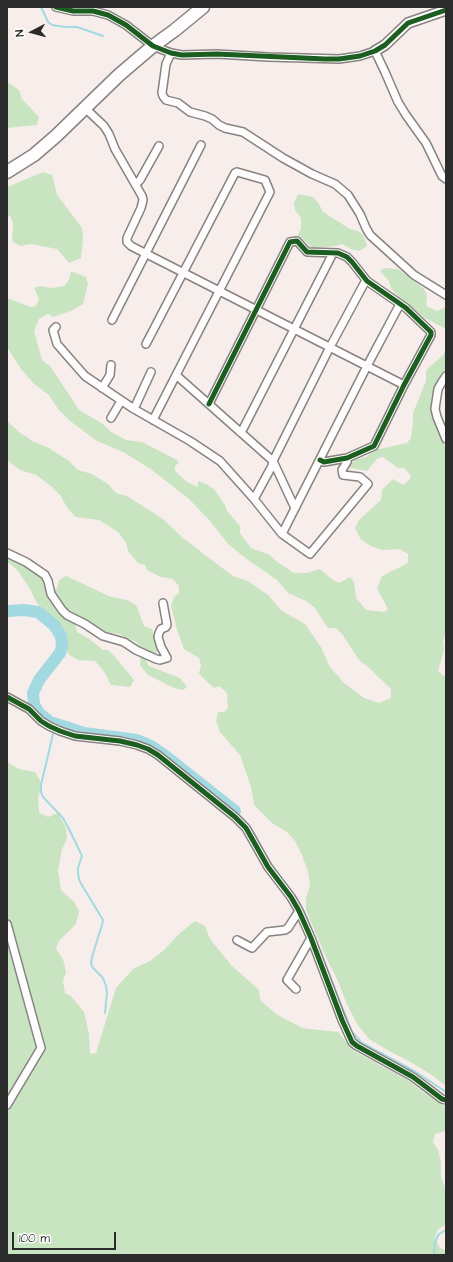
<!DOCTYPE html>
<html>
<head>
<meta charset="utf-8">
<style>
	body { margin:0 }
	#map { position:relative; width:453px; height:1262px; overflow:hidden; background:#f7eeeb; font-family:"Architects Daughter",sans-serif }
	canvas { display:block }
	.frame { position:absolute; inset:0; border:8px solid #2b2b2b; pointer-events:none }
	.north { position:absolute; left:12px; top:12px; width:40px; height:40px; -webkit-text-stroke:3px #fff; paint-order:stroke; rotate:264deg; font-size:11px; font-weight:700; line-height:16px; text-align:center; color:#2b2b2b }
	.north::after { content:''; display:block; margin:auto; width:14px; height:18px; background:#2b2b2b; clip-path:polygon(50% 0,100% 100%,50% 72%,0 100%) }
	.scale { position:absolute; left:12px; top:1232px; width:104px; height:18px; box-sizing:border-box; border:2px solid #2b2b2b; border-top:0; padding-left:5px; font-size:12px; line-height:14px; white-space:nowrap; color:#2b2b2b; -webkit-text-stroke:3px #fff; paint-order:stroke }
</style>
</head>
<body>
<div id="map">
<canvas width="453" height="1262"></canvas>
<div class="frame"></div>
<div class="north">N</div>
<div class="scale">100 m</div>
</div>
<script>
const g = document.querySelector('canvas').getContext('2d');
g.lineJoin = 'round';
function fillPath(path, color) { g.fillStyle = color; g.fill(path, 'evenodd'); }
const toPath = rows => new Path2D(rows.map(r => 'M' + r).join(''));
function stroke(path, color, width, dash) { g.strokeStyle = color; g.lineWidth = width; g.lineCap = dash ? 'butt' : 'round'; g.setLineDash(dash || []); g.stroke(path); }
fillPath(toPath([
	[7,82,19,90,22,99,39,117,37,125,7,128],
	[43,172,52,175,57,195,82,228,83,239,81,258,69,263,57,249,31,244,20,246,12,241,13,223,10,216,7,217,7,187],
	[298,194,313,197,319,204,323,212,350,229,358,231,363,235,367,246,359,251,351,249,342,244,335,246,312,248,298,235,301,228,301,218,295,210,294,203],
	[384,268,398,269,424,289,427,296,426,306,437,311,446,307,446,329,425,318,397,295,391,288,389,281,380,271],
	[71,271,86,277,88,284,83,304,73,310,53,317,48,314,39,319,34,331,42,360,50,366,72,399,79,410,103,424,111,432,126,440,142,442,177,460,179,463,175,466,175,471,187,482,198,487,198,481,206,484,214,489,225,505,227,511,240,526,240,533,251,548,270,555,276,561,294,573,307,573,320,569,333,580,339,583,350,577,354,582,356,598,366,610,385,612,388,609,377,589,382,576,408,563,408,554,400,549,382,550,371,546,361,540,355,528,359,520,381,500,382,490,393,479,403,485,409,480,411,476,404,468,398,468,383,457,378,458,367,471,350,468,353,460,366,457,375,450,407,443,411,438,413,423,413,413,426,381,426,370,443,355,446,349,446,370,441,374,435,391,433,405,434,420,446,449,446,632,443,641,444,650,438,671,444,676,446,674,446,1086,432,1075,407,1060,389,1051,369,1039,357,1024,346,1002,338,981,324,953,306,910,306,899,310,885,308,872,302,855,295,841,287,832,272,823,254,805,251,787,240,755,220,732,216,721,218,712,224,712,228,708,227,693,219,686,214,688,203,678,199,673,201,665,199,658,184,649,177,630,171,606,174,597,179,593,179,586,173,579,161,577,147,570,145,565,138,563,128,551,126,543,118,532,99,520,76,517,68,509,60,495,51,486,36,475,20,470,9,462,7,458,7,421,19,432,34,442,47,447,69,461,78,470,92,474,108,484,116,493,127,496,163,519,184,539,194,546,205,555,233,576,248,581,268,595,282,611,305,624,321,647,330,667,344,683,364,698,379,703,391,698,391,689,368,667,359,660,342,634,336,628,328,628,315,608,306,601,288,593,277,580,248,560,228,544,210,521,189,499,152,470,125,453,97,441,70,421,58,409,49,395,33,383,21,369,7,347,7,298,31,307,36,306,39,299,34,288,40,286,51,288,64,286,69,280],
	[7,543,9,550,17,561,43,579,46,589,57,589,59,580,66,576,111,597,127,600,136,605,144,626,152,629,156,642,157,653,155,655,149,654,146,661,149,666,180,678,187,687,183,690,174,688,148,675,140,665,141,649,136,642,119,634,106,632,84,618,78,617,75,624,77,632,88,638,103,650,108,650,116,658,134,680,130,687,111,685,105,673,95,661,78,660,68,654,60,627,37,603,30,589,18,571,9,563,7,563],
	[7,762,19,769,35,772,42,784,38,798,39,813,48,817,58,813,66,828,67,839,62,849,58,870,61,890,74,902,79,911,76,924,59,941,56,949,63,959,66,972,63,981,65,993,71,996,84,1012,89,1034,90,1054,96,1053,116,988,133,969,150,961,164,950,179,934,195,921,205,926,210,939,232,966,259,990,260,1000,276,1014,302,1028,338,1032,354,1051,409,1081,424,1093,446,1106,446,1131,435,1134,433,1142,438,1150,441,1161,441,1176,446,1191,446,1224,438,1229,435,1238,440,1248,446,1250,446,1255,7,1255]
]), '#c9e4c1');
stroke(toPath([
	[41,7,48,22,52,25,65,27,77,27,103,36],
	[54,730,41,785,41,792,43,797,63,818,70,831,82,856,78,868,78,874,80,882,103,920,102,925,92,957,91,964,93,968,103,978,106,986,107,993,105,1013],
	[235,811,244,820,254,833,269,861,298,900,307,918,352,1032,362,1043,416,1072,446,1092],
	[434,1255,435,1242,439,1234,446,1230]
]), '#a3d9e0', 2);
stroke(toPath([
	[7,611,24,610,38,612,54,625,61,636,62,647,60,653,39,680,33,693,34,704,38,712,50,722,66,727,84,733,137,740,151,746,163,754,235,811]
]), '#a3d9e0', 12);
const minor = toPath([
	[56,7,73,11,93,11,108,15,126,25,153,46,171,53,182,55,217,54,268,57,339,59,360,56,375,51,385,72,398,102,406,115,426,143,442,176,446,179],
	[171,53,166,64,162,93,163,96,166,100,178,103,190,112,205,116,212,119,219,125,225,128,243,132,283,158,312,174,335,184,348,195,360,214,366,228,370,235,414,275,446,295],
	[85,108,104,126,109,134,115,149,142,196,143,200,141,208,127,238,127,242,131,246,404,385],
	[136,184,140,180,159,146],
	[112,320,201,145],
	[56,327,53,330,57,344,85,376,134,409,190,441,220,461,254,499,282,534,310,554,368,484,360,477,343,475,342,470,347,462,347,458],
	[146,344,235,173,237,172,265,180,270,192,153,420],
	[176,375,273,461,294,506,296,507],
	[446,376,442,382,438,389,435,409,437,417,446,439],
	[102,388,110,375,111,365],
	[209,404,290,242,297,241,307,252,338,253,347,257,352,262,367,281,406,308,431,332,431,335,404,385,374,446,347,458,324,462,320,460],
	[134,409,151,372],
	[111,418,121,401],
	[240,432,243,429,331,257,331,253],
	[254,499,272,466,273,461,330,347,366,280],
	[282,534,367,366,400,304],
	[7,553,26,562,45,575,48,581,51,594,62,610,67,615,85,624,103,636,124,642,136,650,156,659,160,660,167,658,161,647,158,637,159,633,161,629,166,627,167,625,163,603],
	[7,697,29,709,41,721,49,726,60,731,75,736,120,741,137,745,148,749,158,755,235,817,246,828,268,867,291,897,299,911,311,938,342,1020,352,1042,357,1046,413,1077,442,1099,446,1100],
	[7,924,41,1048,7,1105],
	[237,940,252,948,267,932,285,930,288,928,299,911],
	[296,989,287,980,311,938]
]);
const tertiary = toPath([
	[375,51,385,45,408,23,446,10]
]);
const trunk = toPath([
	[7,172,34,155,56,136,119,75,153,46,175,30,203,7]
]);
stroke(minor, '#878381', 10);
stroke(tertiary, '#878381', 12);
stroke(trunk, '#878381', 15);
stroke(minor, '#fefcfc', 7);
stroke(tertiary, '#fefcfc', 9);
stroke(trunk, '#fefcfc', 12);
stroke(toPath([
	[56,7,73,11,93,11,108,15,126,25,153,46,171,53,182,55,217,54,325,59,339,59,360,56,375,51,385,45,408,23,446,10],
	[209,404,290,242,297,241,307,252,338,253,347,257,352,262,367,281,406,308,431,332,431,335,404,385,374,446,347,458,324,462,320,460],
	[7,697,29,709,41,721,49,726,60,731,75,736,120,741,137,745,148,749,158,755,235,817,246,828,268,867,291,897,299,911,311,938,342,1020,352,1042,357,1046,413,1077,442,1099,446,1100]
]), '#1b5e20', 5);
</script>
</body>
</html>
